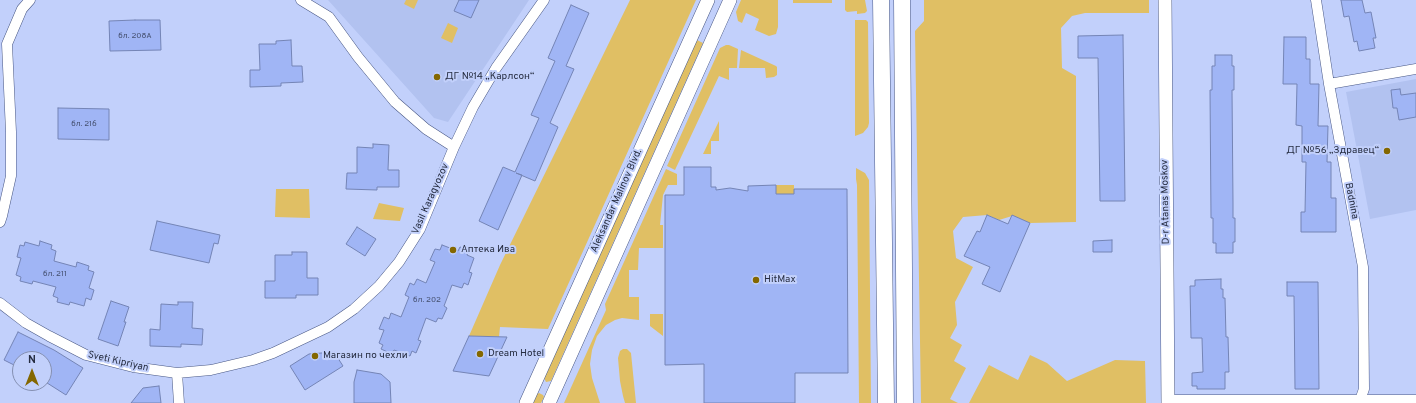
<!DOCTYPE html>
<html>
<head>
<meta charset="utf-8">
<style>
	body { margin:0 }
	#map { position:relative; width:1416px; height:403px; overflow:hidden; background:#c2d0fb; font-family:Overpass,sans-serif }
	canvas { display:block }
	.north { position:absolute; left:12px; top:351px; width:40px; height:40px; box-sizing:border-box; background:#c2d0fb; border:1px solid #848fb1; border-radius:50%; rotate:0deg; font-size:11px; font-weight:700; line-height:16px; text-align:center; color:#262d41 }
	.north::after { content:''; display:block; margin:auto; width:14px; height:18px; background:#846700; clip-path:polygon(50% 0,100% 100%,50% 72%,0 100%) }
</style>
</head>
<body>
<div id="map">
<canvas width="1416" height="403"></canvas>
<div class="north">N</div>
</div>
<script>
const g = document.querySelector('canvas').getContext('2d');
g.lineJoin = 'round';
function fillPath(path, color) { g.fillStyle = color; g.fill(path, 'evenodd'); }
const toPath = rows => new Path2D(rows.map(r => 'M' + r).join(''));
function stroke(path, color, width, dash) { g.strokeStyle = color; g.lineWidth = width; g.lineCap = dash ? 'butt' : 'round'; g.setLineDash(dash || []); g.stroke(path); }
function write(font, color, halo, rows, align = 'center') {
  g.font = font + ' Overpass,sans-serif'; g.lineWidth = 4; g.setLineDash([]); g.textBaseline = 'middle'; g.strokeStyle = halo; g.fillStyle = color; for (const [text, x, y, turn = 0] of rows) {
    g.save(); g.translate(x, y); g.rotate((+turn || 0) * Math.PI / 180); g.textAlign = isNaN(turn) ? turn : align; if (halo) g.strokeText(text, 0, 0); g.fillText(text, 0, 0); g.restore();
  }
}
fillPath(toPath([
	[328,0,529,0,448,122,434,118],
	[1416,79,1416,210,1370,219,1346,92]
]), '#b2c2f0');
fillPath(toPath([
	[406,0,418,0,414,9,404,4],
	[630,0,696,0,548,329,500,327,499,337,469,336,500,265],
	[741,0,778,0,778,27,776,34,769,36,755,30,759,19,746,13,742,23,738,21,736,12],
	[793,0,832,0,832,3,793,3],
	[845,0,865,0,867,11,865,13,857,14,857,11,847,12,845,10],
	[924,0,1149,0,1149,13,1085,13,1072,16,1061,28,1062,68,1076,76,1076,222,1030,223,1012,216,999,220,987,215,963,217,953,231,956,258,973,267,955,302,957,325,950,338,962,345,954,361,966,368,950,399,958,403,921,403,915,31,924,21],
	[855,20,866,20,868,22,869,123,868,127,863,133,855,136],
	[448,23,458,28,452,43,441,38],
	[697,40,703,43,551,381,546,382,544,378],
	[726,45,729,45,738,49,737,68,729,68,729,80,719,76,675,170,667,166,720,48],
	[741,50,776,66,777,67,777,75,774,77,766,78,765,68,739,68],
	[719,121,719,141,711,141,711,154,703,154],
	[856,168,865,173,869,180,871,403,859,403,857,185,856,179],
	[666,169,677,174,677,185,668,185,663,195,660,225,663,225,663,248,639,248,638,270,629,270,629,297,639,297,639,320,622,318,615,320,606,325,597,336,592,350,590,364,592,378,600,403,564,403,606,310,605,304],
	[776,185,794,185,794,194,776,194],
	[276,189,309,189,310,218,275,217],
	[379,203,404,208,400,221,373,219],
	[650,314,663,314,663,336,650,326],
	[623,349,627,349,631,353,636,403,625,403,623,396,620,381,618,358,620,351],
	[1030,355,1047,363,1067,381,1115,360,1145,361,1146,403,969,403,989,365,1018,380],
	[539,393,543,395,544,397,541,403,533,403,537,394]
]), '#e0bf64');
const building = toPath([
	[459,0,479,0,471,18,454,11,459,0],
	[1341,0,1362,0,1365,13,1371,12,1376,38,1373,38,1375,48,1359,51,1357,41,1354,42,1349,16,1344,17,1341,0],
	[571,5,589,13,566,66,574,69,550,123,558,127,535,181,516,173,522,175,498,230,479,221,503,167,515,172,539,118,531,115,555,61,548,58,571,5],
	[135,20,160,20,161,50,110,51,109,21,135,20],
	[1123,35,1125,201,1100,201,1098,58,1078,58,1078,36,1123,35],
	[1284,37,1306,37,1306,59,1310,59,1310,84,1319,84,1318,126,1328,126,1327,162,1331,162,1331,198,1336,198,1336,232,1301,232,1301,212,1305,212,1306,162,1302,162,1302,126,1296,125,1297,84,1283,84,1284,37],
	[291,40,292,66,302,66,303,82,281,83,281,86,250,87,250,70,260,70,259,44,276,44,276,41,291,40],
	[1215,55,1232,55,1232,66,1234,66,1234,90,1232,90,1233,203,1233,218,1235,218,1235,242,1233,242,1233,253,1216,253,1216,243,1213,243,1213,218,1211,218,1210,90,1212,90,1212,66,1215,66,1215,55],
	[1400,89,1401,95,1416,93,1416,117,1399,120,1397,108,1393,108,1391,90,1400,89],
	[58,108,109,109,109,140,58,139,58,108],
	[373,144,389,145,388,170,399,170,399,187,377,187,377,190,346,189,347,173,357,173,357,147,373,148,373,144],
	[684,167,711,167,711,187,716,187,716,190,730,188,748,191,748,186,776,185,776,194,794,194,794,189,847,189,848,373,795,373,795,403,704,403,704,364,665,365,665,195,684,195,684,167],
	[987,215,1008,224,1012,215,1030,223,1000,292,982,284,990,267,964,256,977,231,980,232,987,215],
	[157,221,220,235,218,244,214,243,209,263,150,250,157,221],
	[357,227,376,239,365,256,346,244,357,227],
	[1112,240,1112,252,1093,252,1093,241,1112,240],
	[40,241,52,245,51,249,56,251,54,261,76,267,77,262,89,266,88,270,94,272,89,288,94,290,91,300,86,298,84,306,70,302,69,305,57,302,58,298,53,296,56,287,33,281,32,284,20,281,21,277,16,275,21,258,17,257,20,245,24,246,25,242,39,246,40,241],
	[442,245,458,251,460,247,469,250,467,255,474,258,469,272,472,273,468,285,464,283,462,288,452,285,444,306,447,308,442,319,438,318,436,322,426,318,418,340,421,341,416,353,412,351,410,356,394,350,392,354,381,349,383,345,379,343,384,330,379,329,384,317,389,319,391,313,401,317,409,297,405,295,410,283,414,285,417,279,426,283,435,262,430,260,435,249,440,250,442,245],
	[292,252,307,252,307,278,318,278,318,295,296,295,296,298,265,298,265,281,275,281,275,255,292,255,292,252],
	[1221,279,1221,289,1223,289,1223,298,1225,298,1226,337,1228,337,1229,372,1225,372,1225,389,1197,389,1197,386,1192,386,1192,373,1203,372,1202,338,1191,338,1190,286,1195,286,1195,280,1221,279],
	[1287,282,1318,282,1319,389,1295,389,1294,296,1287,296,1287,282],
	[111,301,129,307,124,322,126,322,118,346,98,339,111,301],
	[178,302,193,302,192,328,203,329,202,345,181,344,181,347,150,346,150,329,160,330,161,304,178,305,178,302],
	[18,332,54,350,83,368,66,395,44,381,44,359,20,359,20,368,4,360,18,332],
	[469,336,507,337,489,376,453,371,469,336],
	[334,352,343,366,305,390,290,366,309,354,334,352],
	[357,370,381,374,390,382,391,403,354,403,354,382,357,370],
	[159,386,161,403,131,403,143,388,159,386]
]);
fillPath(building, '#a0b5f5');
stroke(building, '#7484b5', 1);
const minor = toPath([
	[301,0,329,17,358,57,395,102,426,129,454,147],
	[1316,0,1329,84,1363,267,1364,389,1359,403],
	[1329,84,1416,69],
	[0,222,2,216,11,176,11,132,7,44,22,9,30,0],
	[0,303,26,323,49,336,86,355,133,367,177,373,211,370,253,360,273,353,328,327,354,309,379,286,399,262,420,229,454,147,473,107,496,68,544,0],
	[177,373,179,403],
	[1168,400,1416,400]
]);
const tertiary = toPath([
	[1165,0,1168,403],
	[526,403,708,0],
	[549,403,730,0]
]);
const primary = toPath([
	[881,0,886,403],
	[902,0,905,403]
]);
stroke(minor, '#485784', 11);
stroke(tertiary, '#485784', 14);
stroke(primary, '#485784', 17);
stroke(minor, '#fff', 10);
stroke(tertiary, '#fff', 13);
stroke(primary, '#fff', 16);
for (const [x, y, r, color] of [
	[437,77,4,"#846700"],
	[1387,151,4,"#846700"],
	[453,250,4,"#846700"],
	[756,280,4,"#846700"],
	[480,354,4,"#846700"],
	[315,356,4,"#846700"]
]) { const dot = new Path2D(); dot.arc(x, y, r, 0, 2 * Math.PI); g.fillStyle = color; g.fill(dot); stroke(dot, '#c2d0fb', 1.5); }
write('8px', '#444f6e', null, [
	["бл. 208А",135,36],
	["бл. 216",84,124],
	["бл. 211",55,274],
	["бл. 202",427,300]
]);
write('10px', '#262d41', '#c2d0fb', [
	["ДГ №14 „Карлсон“",445,77],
	["ДГ №56 „Здравец“",1379,151,"right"],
	["Аптека Ива",461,250],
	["HitMax",764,280],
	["Dream Hotel",488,354],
	["Магазин по чехли",323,356]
], 'left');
write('10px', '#262d41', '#c2d0fb', [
	["Vasil Karagyozov",431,199,-66],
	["Aleksandar Malinov Blvd.",617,201,-66],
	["Badnina",1351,201,79],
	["D-r Atanas Moskov",1166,202,-91],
	["Sveti Kipriyan",118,362,13]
]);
</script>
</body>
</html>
